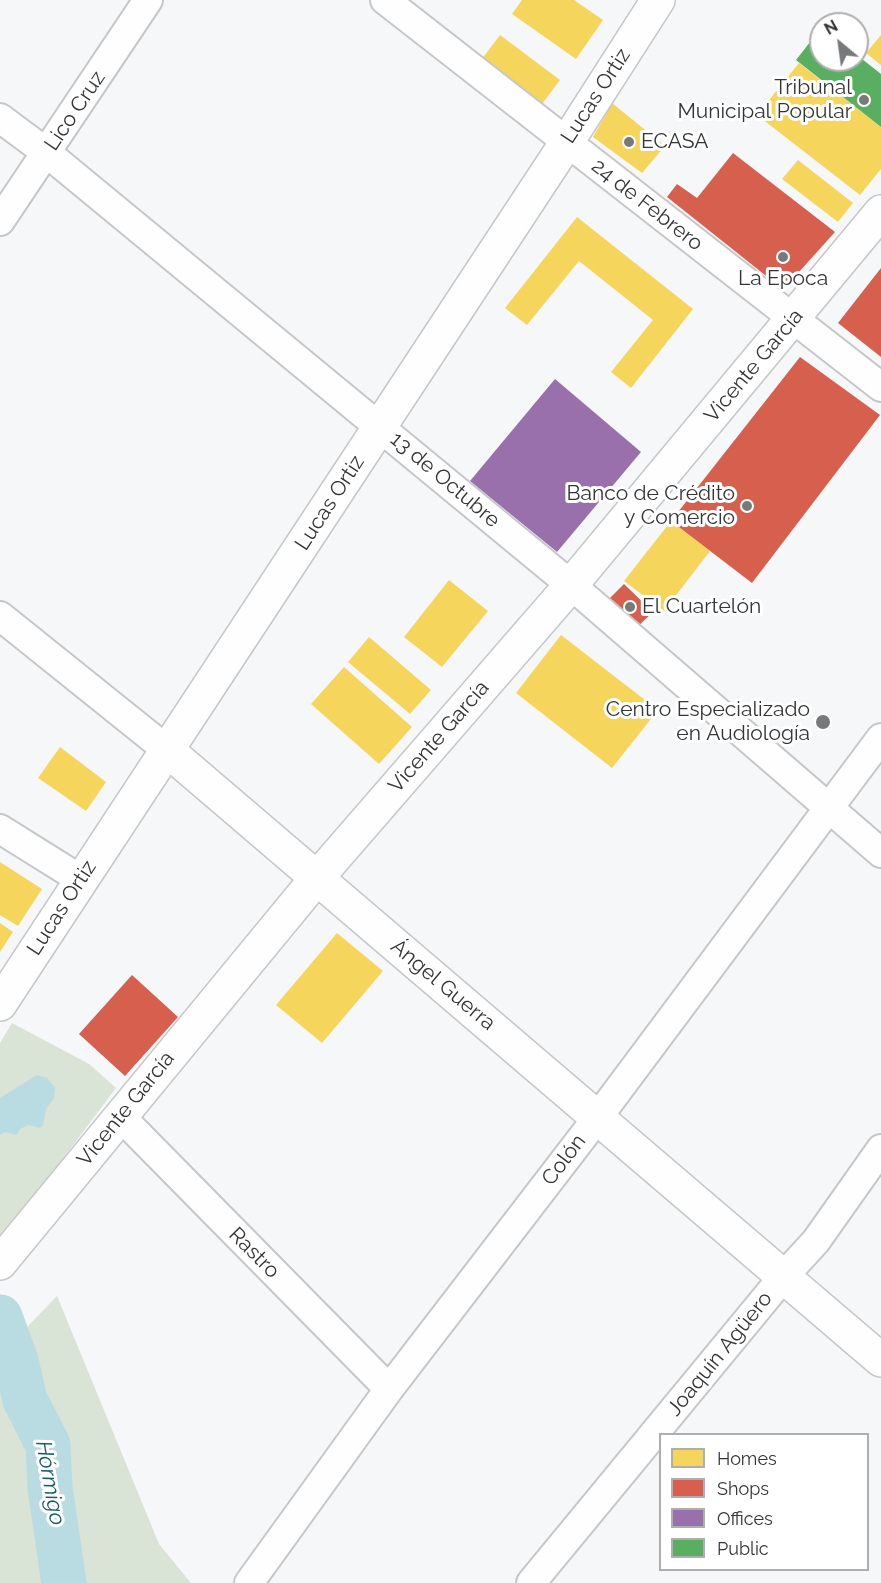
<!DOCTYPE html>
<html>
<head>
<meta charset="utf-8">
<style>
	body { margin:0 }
	#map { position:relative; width:881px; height:1583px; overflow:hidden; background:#f5f7f9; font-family:Raleway,sans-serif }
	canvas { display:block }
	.legend { position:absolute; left:659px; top:1433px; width:210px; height:138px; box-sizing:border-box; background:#fff; border:2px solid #aeaeaf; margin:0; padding:8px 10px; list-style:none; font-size:18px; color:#343537 }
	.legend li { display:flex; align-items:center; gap:12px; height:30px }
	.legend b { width:30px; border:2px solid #aeaeaf }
	.north { position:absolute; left:809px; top:12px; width:60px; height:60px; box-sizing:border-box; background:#fff; border:2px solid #aeaeaf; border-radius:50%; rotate:331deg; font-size:16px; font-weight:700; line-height:24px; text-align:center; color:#343537 }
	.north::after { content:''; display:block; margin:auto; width:21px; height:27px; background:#78797b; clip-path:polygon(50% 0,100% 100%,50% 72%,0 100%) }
</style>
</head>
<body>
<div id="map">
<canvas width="881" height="1583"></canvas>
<ul class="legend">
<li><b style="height:16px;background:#f6d55c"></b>Homes</li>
<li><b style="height:16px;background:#d6604d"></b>Shops</li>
<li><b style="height:16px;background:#9970ab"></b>Offices</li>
<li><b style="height:16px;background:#5aae61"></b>Public</li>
</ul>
<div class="north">N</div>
</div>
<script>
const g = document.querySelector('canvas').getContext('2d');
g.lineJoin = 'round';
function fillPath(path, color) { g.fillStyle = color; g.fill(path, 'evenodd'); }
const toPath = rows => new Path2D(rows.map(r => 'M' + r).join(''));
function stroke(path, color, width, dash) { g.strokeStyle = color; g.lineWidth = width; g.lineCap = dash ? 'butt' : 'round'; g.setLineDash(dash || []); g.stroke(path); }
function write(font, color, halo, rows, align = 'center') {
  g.font = font + ' Raleway,sans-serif'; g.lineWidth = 6; g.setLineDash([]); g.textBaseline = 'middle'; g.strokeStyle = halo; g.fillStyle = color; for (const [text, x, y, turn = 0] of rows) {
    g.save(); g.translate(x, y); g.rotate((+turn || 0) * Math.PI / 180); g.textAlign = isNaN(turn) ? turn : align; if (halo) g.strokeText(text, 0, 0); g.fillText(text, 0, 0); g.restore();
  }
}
fillPath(toPath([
	[12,1023,89,1064,116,1088,0,1242,0,1043],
	[57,1296,159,1544,191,1583,0,1583,0,1355]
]), '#d9e3d6');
fillPath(toPath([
	[37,1075,47,1078,55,1088,54,1098,46,1109,43,1125,40,1128,28,1125,20,1129,17,1135,5,1132,0,1135,0,1098]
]), '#b9dce3');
fillPath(toPath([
	[522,0,574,0,603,20,576,59,512,14],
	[500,35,560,80,539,108,479,63],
	[881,35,881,65,866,53],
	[799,63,881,127,881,169,860,195,757,115],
	[612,103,665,146,642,173,593,137],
	[798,160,853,203,838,222,782,179],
	[577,217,693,309,631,388,611,372,653,320,579,261,527,325,505,308],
	[671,521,710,551,664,611,624,581],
	[449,580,488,611,442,667,404,637],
	[561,635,658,710,612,768,516,693],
	[369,637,431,690,410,714,348,662],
	[344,667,412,727,379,764,311,704],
	[60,747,106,782,86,811,38,778],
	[0,862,42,889,18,926,0,915],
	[0,923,13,932,0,952],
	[337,933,383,971,322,1043,276,1005]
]), '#f6d55c');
fillPath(toPath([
	[733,153,835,232,790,282,775,283,667,197,677,184,697,198],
	[881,268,881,357,838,323],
	[800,357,880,415,752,583,671,521],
	[624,584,653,612,635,629,606,602],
	[132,975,178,1017,125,1076,79,1034]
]), '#d6604d');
fillPath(toPath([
	[555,379,641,452,557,552,470,481]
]), '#9970ab');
fillPath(toPath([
	[821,28,821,60,857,60,857,55,881,74,881,127,796,60]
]), '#5aae61');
stroke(toPath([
	[0,1317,16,1361,25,1400,48,1445,50,1488,64,1583]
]), '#b9dce3', 45);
const minor = toPath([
	[385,0,881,387],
	[0,118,47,153,571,585,881,853],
	[0,221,148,0],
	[0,616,167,750],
	[0,829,80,879],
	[120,1116,389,1389],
	[249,1583,389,1389,598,1117,881,738],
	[531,1583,784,1276,816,1241,881,1149]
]);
const tertiary = toPath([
	[167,750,881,1360]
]);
const primary = toPath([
	[0,1004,567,142,658,0],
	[0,1263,316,879,571,585,881,212]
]);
stroke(minor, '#c6c7c9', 32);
stroke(tertiary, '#c6c7c9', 36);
stroke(primary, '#c6c7c9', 36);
stroke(minor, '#fefefe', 28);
stroke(tertiary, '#fefefe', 33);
stroke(primary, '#fefefe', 33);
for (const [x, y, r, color] of [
	[864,100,6,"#78797b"],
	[629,142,6,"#78797b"],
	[783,257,6,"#78797b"],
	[747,506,6,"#78797b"],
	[630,607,6,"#78797b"],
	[823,722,8,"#78797b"]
]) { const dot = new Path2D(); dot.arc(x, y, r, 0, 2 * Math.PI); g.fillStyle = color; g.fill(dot); stroke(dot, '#fff', 2); }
write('21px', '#343537', '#fff', [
	["Tribunal",852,88],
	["Municipal Popular",852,112],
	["ECASA",641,142,"left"],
	["La Epoca",783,279,"center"],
	["Banco de Crédito",735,494],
	["y Comercio",735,518],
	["El Cuartelón",642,607,"left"],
	["Centro Especializado",810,710],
	["en Audiología",810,734]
], 'right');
write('21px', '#343537', '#fff', [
	["Lucas Ortiz",596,96,-57],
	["Lico Cruz",75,111,-56],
	["24 de Febrero",647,205,38],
	["Vicente García",754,366,-50],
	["13 de Octubre",445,480,40],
	["Lucas Ortiz",330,503,-57],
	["Vicente García",439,737,-49],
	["Lucas Ortiz",62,908,-57],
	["Ángel Guerra",443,985,40],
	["Vicente García",126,1109,-51],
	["Colón",564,1160,-53],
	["Rastro",254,1253,45],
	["Joaquín Agüero",720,1354,-51]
]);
write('italic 22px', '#195c66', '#fff', [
	["Hórmigo",50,1483,80]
]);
</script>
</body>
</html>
